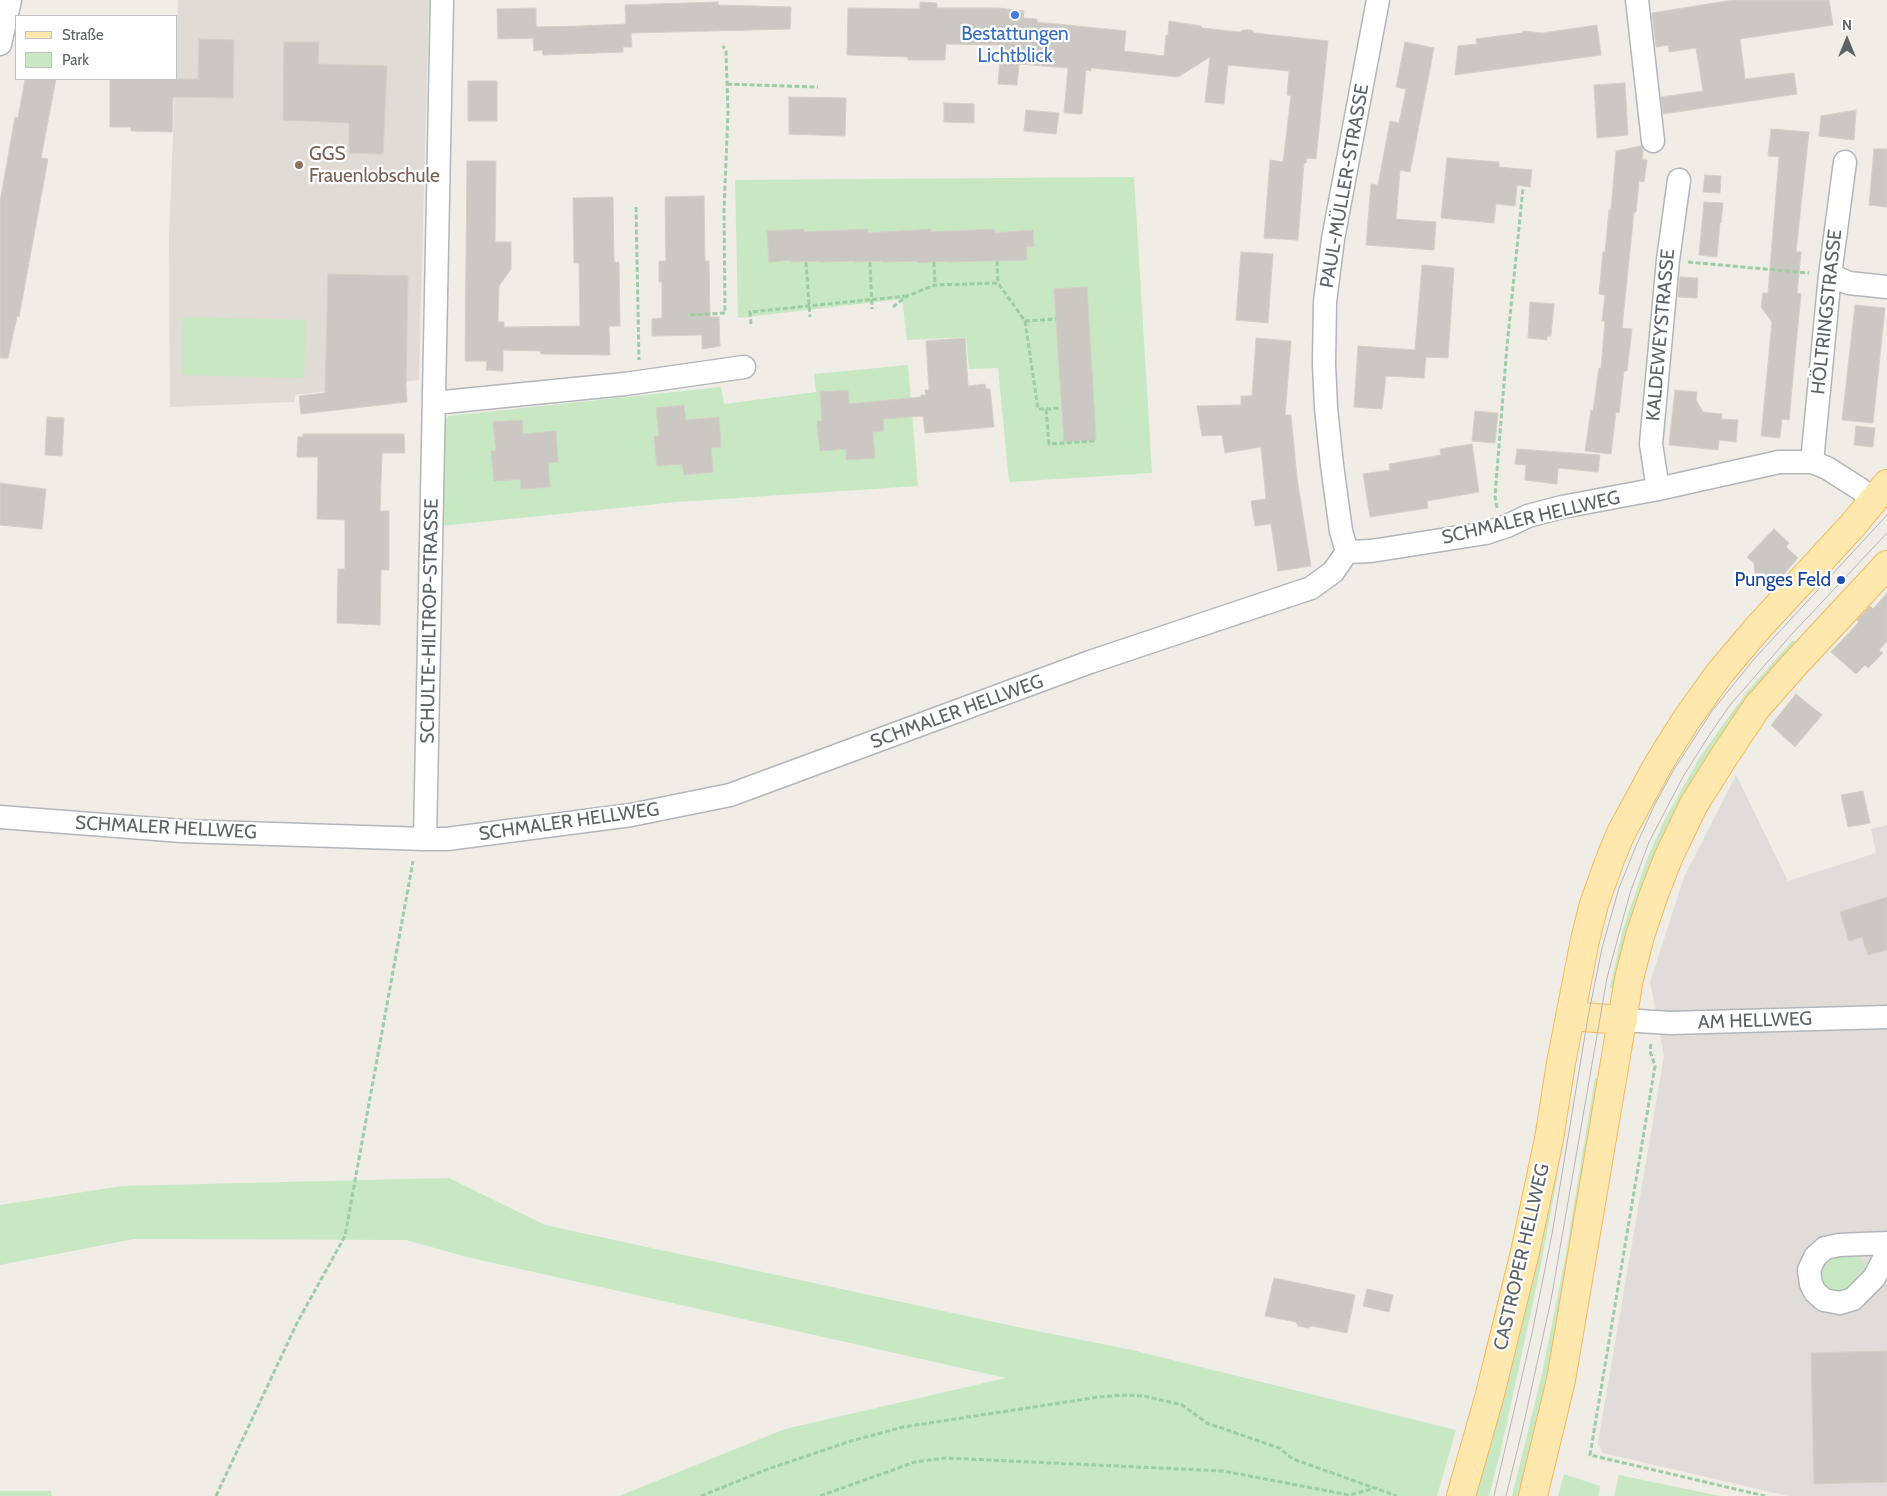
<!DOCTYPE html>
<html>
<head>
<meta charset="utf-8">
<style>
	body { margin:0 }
	#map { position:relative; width:1887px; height:1496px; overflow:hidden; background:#f0ede7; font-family:Cabin,sans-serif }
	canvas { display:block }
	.legend { position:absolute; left:15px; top:15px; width:162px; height:65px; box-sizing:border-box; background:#fff; border:1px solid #bfc1c2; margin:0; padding:6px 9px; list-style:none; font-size:15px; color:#5e6367 }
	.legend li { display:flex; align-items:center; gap:10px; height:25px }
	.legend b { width:25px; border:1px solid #bfc1c2 }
	.north { position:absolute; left:1822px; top:15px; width:50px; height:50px; -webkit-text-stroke:4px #fff; paint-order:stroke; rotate:0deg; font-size:14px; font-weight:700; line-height:20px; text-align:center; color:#5e6367 }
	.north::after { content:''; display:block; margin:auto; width:18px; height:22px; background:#5e6367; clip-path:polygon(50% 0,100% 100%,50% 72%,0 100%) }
</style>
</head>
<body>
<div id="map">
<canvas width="1887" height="1496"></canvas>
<ul class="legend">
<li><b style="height:6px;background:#ffe8ad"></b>Straße</li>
<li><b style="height:14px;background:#c7e8c3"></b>Park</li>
</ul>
<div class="north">N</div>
</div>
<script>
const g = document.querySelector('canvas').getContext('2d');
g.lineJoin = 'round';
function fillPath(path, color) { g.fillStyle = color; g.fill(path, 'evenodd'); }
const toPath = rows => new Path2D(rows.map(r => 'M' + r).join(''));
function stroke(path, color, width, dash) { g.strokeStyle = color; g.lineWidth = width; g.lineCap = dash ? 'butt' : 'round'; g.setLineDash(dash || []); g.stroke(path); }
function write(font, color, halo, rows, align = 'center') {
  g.font = font + ' Cabin,sans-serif'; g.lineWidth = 4.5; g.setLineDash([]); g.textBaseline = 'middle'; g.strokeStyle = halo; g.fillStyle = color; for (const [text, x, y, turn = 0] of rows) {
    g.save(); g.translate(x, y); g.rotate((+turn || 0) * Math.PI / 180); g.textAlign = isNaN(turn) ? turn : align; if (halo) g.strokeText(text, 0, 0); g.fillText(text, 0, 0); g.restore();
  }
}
fillPath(toPath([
	[1736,775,1788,881,1876,853,1871,829,1887,825,1887,1496,1788,1496,1603,1453,1598,1443,1664,1056,1650,982,1684,877]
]), '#dfdcd9');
fillPath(toPath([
	[178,0,429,0,419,380,295,395,294,402,170,407,169,238]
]), '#e0dcd5');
fillPath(toPath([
	[1134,177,1152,473,1009,482,998,368,969,369,966,337,907,340,902,299,738,318,735,180],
	[183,317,306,320,304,378,182,375],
	[908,365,918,486,677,502,441,526,443,425,448,416,721,387,724,404,816,392,814,374],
	[1793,640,1798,644,1762,687,1615,989,1610,988,1623,929,1647,859,1665,819,1700,757,1722,726,1746,693],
	[1567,1073,1574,1075,1557,1179,1537,1284,1500,1454,1489,1496,1471,1496],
	[1595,1078,1602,1079,1543,1404,1521,1496,1512,1496,1542,1374,1565,1259],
	[449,1178,545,1225,1022,1328,1132,1350,1456,1430,1437,1496,619,1496,785,1429,1006,1378,467,1257,406,1240,134,1239,0,1265,0,1205,122,1186],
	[1837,1256,1860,1257,1865,1266,1863,1270,1848,1288,1842,1291,1829,1289,1823,1281,1822,1274,1826,1262,1831,1258],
	[1564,1474,1600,1486,1599,1496,1558,1496],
	[1619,1475,1720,1496,1614,1496],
	[0,1491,51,1491,52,1496,0,1496]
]), '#c7e8c3');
const building = toPath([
	[1733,0,1829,0,1833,25,1740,39,1745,79,1794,73,1797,94,1663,114,1661,97,1703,91,1696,48,1669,52,1668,45,1656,47,1652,13,1733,0],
	[718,2,718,5,791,7,790,29,631,33,632,47,623,47,623,52,543,55,542,50,534,51,533,38,498,39,497,9,536,8,536,27,582,26,626,24,625,5,718,2],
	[920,2,937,3,937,8,999,8,1024,11,1023,18,1037,19,1037,22,1126,31,1124,51,1164,56,1166,35,1168,35,1169,21,1201,26,1202,28,1240,32,1243,30,1252,30,1254,33,1328,41,1316,159,1307,158,1306,163,1304,163,1298,240,1264,238,1270,160,1283,162,1291,96,1287,95,1289,71,1228,65,1224,104,1205,102,1210,57,1178,77,1091,68,1091,71,1086,70,1082,114,1064,113,1068,68,1019,64,1017,85,998,84,1001,45,946,44,945,60,908,60,908,57,847,55,848,8,920,9,920,2],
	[1597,25,1601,55,1455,75,1458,46,1477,44,1476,39,1522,33,1523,31,1542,33,1597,25],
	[199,39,234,40,233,98,173,97,172,132,131,131,131,127,110,127,110,79,198,79,199,39],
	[284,42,319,42,318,64,387,66,383,154,349,153,349,123,283,120,284,42],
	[1405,42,1434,48,1410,172,1400,170,1396,219,1436,222,1434,250,1366,245,1371,184,1378,185,1390,121,1399,123,1406,89,1396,87,1405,42],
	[25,79,56,79,41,158,48,159,19,317,17,316,8,358,0,358,0,202,15,117,18,118,25,79],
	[468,81,497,81,497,121,468,121,468,81],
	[1625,83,1628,135,1597,138,1594,85,1625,83],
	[789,97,846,98,845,136,789,134,789,97],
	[944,103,974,104,974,123,944,122,944,103],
	[1026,110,1059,113,1056,134,1024,131,1026,110],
	[1856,110,1854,140,1819,136,1821,116,1856,110],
	[1771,129,1809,132,1796,252,1801,252,1797,293,1801,294,1797,335,1789,420,1782,419,1780,438,1761,436,1772,322,1761,307,1763,293,1768,293,1779,157,1768,156,1771,129],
	[1641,146,1643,150,1642,160,1647,160,1644,182,1639,181,1636,212,1634,212,1622,328,1632,329,1627,371,1624,371,1619,413,1616,412,1611,454,1585,451,1591,410,1593,411,1599,368,1601,369,1605,321,1602,321,1605,295,1599,294,1603,252,1605,252,1609,210,1611,210,1616,151,1641,146],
	[1874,149,1887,149,1887,207,1869,205,1874,149],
	[1447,158,1499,162,1499,167,1532,170,1530,187,1517,185,1515,206,1496,204,1494,223,1441,218,1447,158],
	[467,161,496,161,495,242,511,242,511,269,499,286,498,322,504,322,504,327,580,326,579,263,574,263,573,198,613,197,614,262,619,262,620,326,609,326,610,355,541,354,540,351,503,350,503,371,486,370,487,361,465,361,467,161],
	[1705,175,1721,176,1720,193,1703,192,1705,175],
	[704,196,705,261,709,261,710,317,719,317,720,346,702,349,702,335,652,336,652,319,662,318,662,282,659,282,659,261,666,261,665,197,704,196],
	[1704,202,1723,203,1721,223,1720,222,1717,257,1699,255,1704,202],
	[804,229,804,232,868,229,868,233,931,229,931,232,994,229,995,233,1033,230,1034,247,1026,247,1027,260,947,262,947,261,917,263,917,261,883,262,883,261,854,262,854,261,820,262,820,261,791,262,791,260,769,262,767,231,804,229],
	[1241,252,1273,254,1268,323,1236,320,1241,252],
	[1422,265,1454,268,1448,358,1426,357,1424,378,1386,376,1382,409,1354,407,1358,346,1415,350,1422,265],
	[328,274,408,276,406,385,407,402,301,414,299,396,325,393,328,274],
	[1680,277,1698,278,1697,298,1678,297,1680,277],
	[1087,287,1096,440,1064,442,1054,289,1087,287],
	[1530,302,1554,304,1551,336,1547,336,1547,340,1528,338,1530,302],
	[1855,305,1885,308,1873,423,1842,420,1855,305],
	[965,338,968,386,985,384,986,389,990,389,994,427,925,433,923,416,883,419,884,431,873,432,875,458,846,460,846,449,820,451,817,421,822,421,820,392,848,390,849,404,921,397,921,395,926,395,925,390,929,390,926,341,965,338],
	[1256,338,1291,341,1285,415,1291,415,1297,478,1311,566,1278,571,1271,524,1255,526,1251,501,1266,499,1261,447,1225,453,1222,435,1202,436,1197,406,1241,405,1241,396,1252,396,1256,338],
	[1675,390,1697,392,1696,400,1703,412,1722,414,1721,419,1738,420,1736,442,1719,440,1718,450,1669,445,1675,390],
	[684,405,686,420,719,417,721,447,711,448,713,472,684,475,682,464,657,466,654,437,659,436,656,408,684,405],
	[1475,411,1498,413,1495,443,1472,441,1475,411],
	[47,417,64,418,62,456,45,455,47,417],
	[522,420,523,434,556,431,558,462,548,463,550,487,521,489,520,479,494,481,491,451,496,451,493,422,522,420],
	[1856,426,1875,428,1873,447,1854,445,1856,426],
	[303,434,404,434,405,453,382,453,380,511,389,511,389,570,381,570,380,625,337,623,338,569,345,569,345,520,317,519,318,457,297,457,298,437,303,437,303,434],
	[1472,444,1479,492,1427,501,1428,508,1370,517,1363,474,1390,470,1389,464,1441,455,1440,449,1472,444],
	[1517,449,1600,455,1598,472,1558,468,1557,484,1525,480,1526,465,1515,464,1517,449],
	[0,483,46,489,42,529,0,525,0,483],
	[1774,529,1789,543,1786,547,1798,558,1776,583,1764,573,1755,573,1754,563,1747,557,1774,529],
	[1887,593,1887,641,1879,650,1883,653,1868,668,1865,665,1856,674,1831,652,1859,622,1857,620,1870,606,1873,609,1887,593],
	[1796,694,1822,715,1795,747,1771,725,1796,694],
	[1863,791,1870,823,1848,827,1841,795,1863,791],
	[1887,897,1887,950,1868,955,1862,937,1849,941,1840,912,1887,897],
	[1274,1278,1355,1295,1347,1333,1312,1326,1308,1328,1298,1326,1296,1322,1265,1316,1274,1278],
	[1367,1289,1393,1295,1389,1312,1363,1306,1367,1289],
	[1887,1351,1887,1482,1814,1484,1811,1353,1887,1351]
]);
fillPath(building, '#cbc8c3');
stroke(building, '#d5cec5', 1);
const minor = toPath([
	[1637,0,1653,141],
	[0,44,10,0],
	[1830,275,1849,283,1887,287],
	[434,403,625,384,744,367],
	[1812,462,1830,275,1845,162],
	[1658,489,1651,444,1668,260,1679,180],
	[1347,552,1341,531,1332,465,1326,408,1324,364,1325,302,1333,239,1378,0],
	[1347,552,1371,551,1486,533,1507,526,1528,516,1562,507,1658,489,1779,462,1812,462,1827,468,1860,489,1874,501],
	[0,817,182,831,425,839,447,839,631,815,730,795,1090,662,1311,588,1333,572,1347,552],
	[425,839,442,0],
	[1623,1020,1670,1023,1887,1017],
	[1887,1243,1839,1245,1825,1248,1815,1257,1809,1270,1811,1284,1815,1292,1824,1300,1840,1303,1853,1299,1874,1278,1887,1253]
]);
const major = toPath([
	[1570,1016,1623,1020],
	[1461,1496,1489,1398,1525,1252,1549,1139,1561,1063,1585,940,1594,904,1611,857,1621,833,1659,763,1686,720,1719,674,1756,630,1852,526,1887,484],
	[1533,1496,1561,1380,1629,979,1640,936,1654,894,1669,856,1694,804,1725,755,1757,707,1795,664,1887,565]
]);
stroke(minor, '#b2b5b9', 25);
stroke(major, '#f4b85c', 30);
stroke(toPath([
	[727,84,818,87],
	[636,207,639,360],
	[997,261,998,283],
	[806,262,810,317],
	[870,262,872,309],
	[934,262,935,285],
	[1688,262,1809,273],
	[893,307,907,296,935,285,998,283,1025,321,1038,409,1046,409,1049,444,1095,441],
	[690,315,725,313,724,210,728,112,726,51,723,46],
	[1025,321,1056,319],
	[751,324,750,312,906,296],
	[1046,409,1061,408],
	[1497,508,1495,496,1507,346,1523,188],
	[1651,1044,1650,1051,1655,1066,1590,1455,1765,1496],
	[216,1496,297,1323,345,1236,413,861],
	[701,1496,768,1469,851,1441,903,1427,1099,1397,1124,1395,1144,1396,1182,1405,1207,1423,1279,1448,1293,1459,1397,1496],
	[820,1496,915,1462,946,1458,1223,1471,1349,1495,1372,1489]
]), '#9dcca5', 3, [5, 2.5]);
stroke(minor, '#fff', 22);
stroke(major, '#ffe8ad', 28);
stroke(toPath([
	[1494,1496,1531,1338,1552,1234,1588,1017,1602,948,1619,888,1636,846,1654,806,1673,771,1712,711,1755,658,1887,515],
	[1506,1496,1523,1427,1551,1300,1607,978,1630,893,1649,842,1684,775,1710,734,1730,705,1791,635,1887,533]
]), '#b5b6b7', 1);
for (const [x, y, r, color] of [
	[1015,15,5,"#3f7fe0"],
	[299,165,5,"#8d6e63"],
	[1841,580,5,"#1a4fb4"]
]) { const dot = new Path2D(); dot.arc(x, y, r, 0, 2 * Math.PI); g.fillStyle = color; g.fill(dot); stroke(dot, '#fff', 2); }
write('19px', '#366cbe', '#fff', [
	["Bestattungen",1015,34],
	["Lichtblick",1015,56]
]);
write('19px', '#785e54', '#fff', [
	["GGS",309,154],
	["Frauenlobschule",309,176]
], 'left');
write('19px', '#5e6367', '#fff', [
	["PAUL-MÜLLER-STRASSE",1345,186,-80],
	["HÖLTRINGSTRASSE",1827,312,-84],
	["KALDEWEYSTRASSE",1661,335,-85],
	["SCHMALER HELLWEG",1531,518,-13],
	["SCHULTE-HILTROP-STRASSE",430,621,-89],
	["SCHMALER HELLWEG",957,712,-20],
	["SCHMALER HELLWEG",569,822,-8],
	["SCHMALER HELLWEG",166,828,3],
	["AM HELLWEG",1755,1021,-2],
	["CASTROPER HELLWEG",1522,1257,-77]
]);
write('19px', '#164399', '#fff', [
	["Punges Feld",1831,580]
], 'right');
</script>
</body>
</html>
